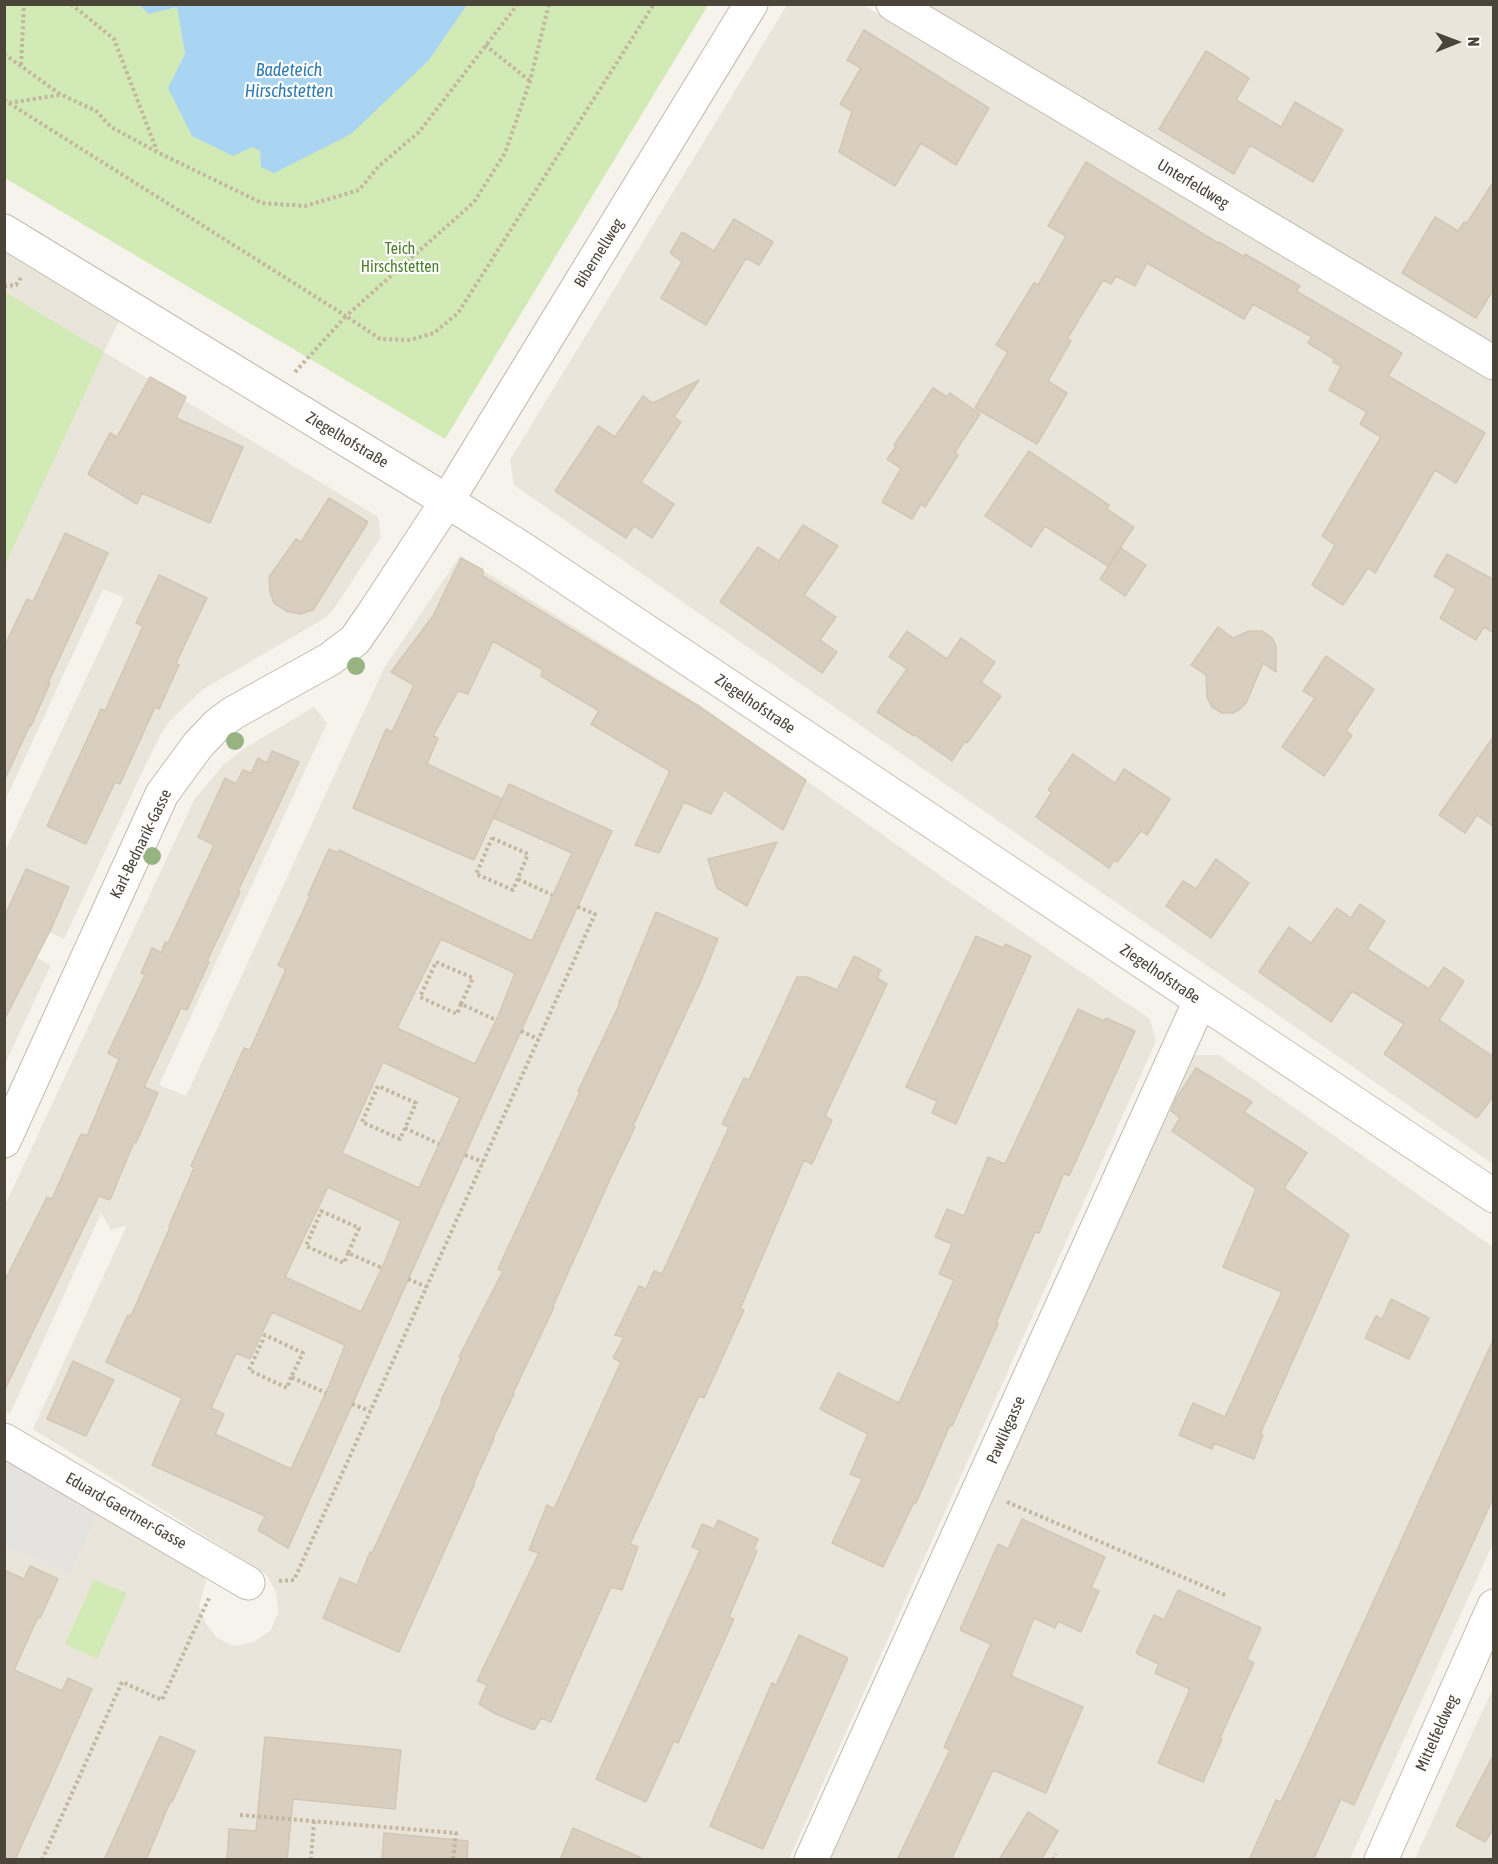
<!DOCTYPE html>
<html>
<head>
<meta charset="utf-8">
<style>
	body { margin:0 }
	#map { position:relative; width:1498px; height:1864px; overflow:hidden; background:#f6f3ec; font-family:"Asap Condensed",sans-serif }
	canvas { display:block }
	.frame { position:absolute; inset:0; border:6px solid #4b4439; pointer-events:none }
	.north { position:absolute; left:1426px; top:12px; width:60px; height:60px; -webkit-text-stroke:4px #fff; paint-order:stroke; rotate:89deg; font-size:16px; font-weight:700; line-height:24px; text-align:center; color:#4b4439 }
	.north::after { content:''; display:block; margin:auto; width:21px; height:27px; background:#4b4439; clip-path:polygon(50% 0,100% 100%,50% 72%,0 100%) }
</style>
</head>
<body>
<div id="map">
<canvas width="1498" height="1864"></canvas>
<div class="frame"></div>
<div class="north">N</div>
</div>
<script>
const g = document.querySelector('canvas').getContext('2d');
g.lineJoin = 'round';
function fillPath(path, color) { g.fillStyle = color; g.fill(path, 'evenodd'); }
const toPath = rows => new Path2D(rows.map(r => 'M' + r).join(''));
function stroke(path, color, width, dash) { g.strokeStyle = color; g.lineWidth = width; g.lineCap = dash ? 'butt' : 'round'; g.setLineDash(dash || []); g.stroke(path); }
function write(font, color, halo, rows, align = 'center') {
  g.font = font + ' "Asap Condensed",sans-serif'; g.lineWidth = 4.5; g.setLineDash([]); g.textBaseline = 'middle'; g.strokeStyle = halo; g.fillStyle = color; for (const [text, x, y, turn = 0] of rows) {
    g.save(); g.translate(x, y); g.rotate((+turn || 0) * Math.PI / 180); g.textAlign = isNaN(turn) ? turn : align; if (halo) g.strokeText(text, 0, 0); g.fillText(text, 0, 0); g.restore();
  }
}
fillPath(toPath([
	[787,5,863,5,1493,380,1493,1164,514,485,510,460],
	[914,5,1493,5,1493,351],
	[5,239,122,315,104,352,378,517,381,537,335,607,325,618,202,690,169,722,161,734,146,764,64,939,5,911,5,851,124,598,103,589,5,801],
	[460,556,700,705,955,886,1150,1019,1156,1041,789,1859,5,1860,5,1457,203,1575,206,1581,199,1606,206,1624,217,1638,233,1646,254,1642,271,1630,278,1612,276,1592,266,1574,33,1429,127,1225,111,1230,101,1213,10,1414,5,1410,5,1205,194,800,224,764,245,748,314,707,327,723,159,1085,186,1096,384,668],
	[5,942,51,965,5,1064],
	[1194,1055,1219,1055,1493,1247,1493,1543,1350,1859,829,1860],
	[1493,1688,1493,1859,1415,1859]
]), '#eae5da');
fillPath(toPath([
	[5,5,138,5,149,13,177,7,185,54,169,88,252,147,260,151,261,167,429,60,467,5,708,5,445,439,5,178],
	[5,292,104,352,5,565],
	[94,1580,127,1593,97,1659,65,1644]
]), '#d2eab5');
fillPath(toPath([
	[5,1456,98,1511,70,1574,5,1545]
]), '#e5e3e0');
fillPath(toPath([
	[139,5,138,5,467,5,429,60,351,134,274,173,261,167,260,151,252,147,233,156,192,136,168,88,185,54,177,7,149,14]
]), '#a9d4f2');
const building = toPath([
	[864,30,989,108,956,165,921,143,895,186,839,152,852,111,840,104,861,68,847,60,864,30],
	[1206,51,1249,78,1236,100,1281,127,1295,102,1343,130,1313,182,1250,145,1234,174,1159,129,1206,51],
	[1086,162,1218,243,1219,242,1244,257,1245,254,1300,286,1296,291,1402,353,1388,376,1485,433,1456,483,1435,470,1375,573,1368,568,1343,605,1312,585,1335,545,1322,536,1381,437,1360,424,1367,412,1329,390,1341,366,1333,362,1334,359,1308,343,1312,337,1253,304,1244,319,1147,263,1135,286,1116,276,1111,284,1103,280,1067,339,1071,341,1048,381,1067,393,1037,444,975,408,1008,352,996,345,1034,283,1038,285,1066,236,1048,226,1086,162],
	[1494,181,1494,288,1476,318,1402,273,1435,217,1458,231,1464,222,1467,223,1494,181],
	[734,219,773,242,759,265,746,258,706,325,661,298,682,262,670,253,682,232,714,251,734,219],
	[150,377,186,397,176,418,243,447,210,523,142,493,137,504,88,474,110,433,117,437,150,377],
	[699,380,674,417,681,422,641,482,674,504,652,538,634,526,626,538,555,491,598,426,615,437,643,396,653,403,699,380],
	[933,388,947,397,950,393,980,414,955,452,958,455,925,507,921,504,912,519,882,502,901,468,887,459,896,447,894,445,933,388],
	[1029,451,1109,505,1107,509,1134,527,1108,566,1045,526,1031,547,985,516,1029,451],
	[329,498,368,522,313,610,300,614,286,611,274,603,270,592,269,577,296,539,301,542,329,498],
	[803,525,838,546,804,595,836,617,820,640,837,652,822,673,720,602,758,547,779,561,803,525],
	[65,533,108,553,48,683,50,683,31,726,30,725,4,781,4,647,27,599,33,602,65,533],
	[1121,548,1146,565,1125,596,1100,579,1121,548],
	[1447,554,1494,580,1494,633,1484,627,1476,640,1440,618,1456,589,1434,576,1447,554],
	[461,558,483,570,483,576,700,707,806,780,783,830,724,790,711,814,684,802,659,853,635,845,670,771,591,724,599,711,541,676,543,670,493,641,468,694,458,691,433,736,438,738,427,764,502,799,474,860,353,808,386,729,392,732,414,685,391,672,433,616,461,558],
	[159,575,207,598,176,663,179,665,159,709,155,707,120,784,115,782,86,844,47,826,101,709,105,711,143,626,136,623,159,575],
	[1218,627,1233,638,1249,631,1262,631,1272,638,1276,646,1276,672,1263,663,1246,703,1240,709,1233,713,1222,713,1212,707,1207,697,1206,675,1191,665,1218,627],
	[907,631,947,659,961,638,995,662,981,682,1001,696,967,743,965,741,952,761,915,735,914,736,877,712,907,669,889,657,907,631],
	[1326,656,1374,689,1346,731,1352,735,1324,776,1282,747,1315,698,1303,691,1326,656],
	[1494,736,1494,827,1477,815,1465,833,1439,815,1494,736],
	[272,751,299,762,238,891,240,892,207,961,209,962,187,1010,181,1008,144,1087,158,1093,136,1143,134,1142,110,1200,99,1196,97,1200,4,1391,4,1282,47,1197,52,1199,81,1134,87,1136,119,1059,108,1053,145,975,141,973,152,948,161,953,165,942,168,943,214,845,198,837,225,778,236,784,243,770,251,773,258,758,267,763,272,751],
	[1073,754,1115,783,1124,769,1170,799,1147,835,1141,831,1117,862,1114,860,1109,868,1036,817,1052,792,1048,790,1073,754],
	[509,784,612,831,411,1273,288,1548,258,1530,265,1516,152,1465,182,1398,106,1362,128,1315,131,1316,170,1227,169,1226,194,1168,191,1166,213,1117,244,1048,250,1050,286,969,278,965,310,896,308,895,329,849,338,853,339,850,532,941,572,853,494,818,509,784],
	[441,939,515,973,499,1014,475,1064,397,1028,441,939],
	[383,1062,460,1098,419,1188,342,1153,383,1062],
	[328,1187,401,1221,385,1261,361,1312,285,1277,328,1187],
	[272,1312,345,1345,329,1386,291,1469,215,1434,224,1414,211,1408,236,1353,250,1359,272,1312],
	[777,842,747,906,717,888,708,859,777,842],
	[1216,859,1249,883,1211,938,1166,906,1183,881,1196,889,1216,859],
	[26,869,69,887,51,929,4,1020,4,918,26,869],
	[1360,904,1385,921,1367,949,1429,989,1444,967,1464,981,1439,1020,1494,1057,1494,1095,1477,1118,1384,1054,1404,1024,1352,991,1331,1022,1259,972,1289,927,1311,943,1337,908,1351,918,1360,904],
	[656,912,718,939,700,983,633,1126,635,1127,611,1177,553,1306,554,1307,513,1393,514,1394,493,1438,494,1439,474,1482,475,1483,399,1652,323,1618,340,1578,357,1585,370,1552,372,1553,442,1402,441,1401,461,1358,459,1357,503,1271,498,1269,580,1092,578,1091,620,1003,619,1002,656,912],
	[976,936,1003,948,1005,944,1031,956,956,1124,932,1113,937,1101,906,1087,976,936],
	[854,956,881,970,877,978,887,984,825,1116,832,1120,812,1164,804,1160,740,1309,744,1310,704,1398,699,1396,630,1544,638,1547,622,1590,611,1587,551,1722,541,1718,534,1730,496,1714,479,1704,487,1685,477,1681,539,1553,529,1550,547,1505,554,1509,621,1362,613,1358,624,1337,615,1335,639,1286,646,1289,654,1271,662,1274,729,1127,722,1124,744,1078,749,1080,797,977,807,977,837,990,854,956],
	[1078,1009,1104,1021,1106,1018,1135,1031,1069,1176,1064,1173,1039,1233,1035,1232,996,1323,998,1324,952,1426,950,1425,916,1503,914,1502,883,1567,832,1543,862,1479,850,1474,868,1434,820,1409,838,1373,899,1403,954,1280,939,1274,952,1244,935,1237,947,1209,964,1216,988,1157,1005,1164,1078,1009],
	[1196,1068,1252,1102,1244,1112,1307,1153,1284,1188,1349,1235,1260,1434,1263,1435,1254,1459,1214,1443,1212,1449,1179,1435,1193,1403,1225,1417,1282,1292,1223,1267,1256,1189,1172,1131,1180,1118,1171,1111,1176,1099,1196,1068],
	[1391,1299,1429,1318,1409,1359,1365,1338,1376,1316,1382,1319,1391,1299],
	[1494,1338,1494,1496,1354,1805,1341,1799,1313,1860,1249,1860,1276,1800,1281,1802,1305,1751,1494,1338],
	[73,1361,114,1380,86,1436,47,1419,73,1361],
	[1022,1519,1105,1557,1091,1588,1099,1591,1081,1632,1058,1621,1055,1628,1034,1618,1011,1676,1083,1707,1046,1793,993,1770,951,1860,897,1860,950,1750,944,1747,991,1644,960,1630,998,1544,1008,1549,1022,1519],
	[718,1520,758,1539,754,1549,757,1551,729,1617,734,1619,678,1743,674,1741,646,1802,596,1779,700,1550,692,1547,702,1524,714,1529,718,1520],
	[30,1566,58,1579,40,1618,38,1617,14,1670,62,1691,68,1678,92,1689,15,1860,4,1860,4,1570,24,1579,30,1566],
	[1178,1590,1261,1628,1247,1659,1254,1663,1220,1738,1222,1739,1203,1782,1158,1763,1190,1689,1155,1673,1159,1664,1136,1653,1154,1615,1164,1620,1178,1590],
	[799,1635,848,1658,763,1849,710,1826,772,1683,776,1685,799,1635],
	[160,1736,195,1751,172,1802,170,1802,146,1860,104,1860,160,1736],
	[265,1737,401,1750,395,1809,293,1799,287,1860,227,1860,229,1829,256,1831,265,1737],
	[1494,1754,1494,1827,1485,1842,1456,1826,1494,1754],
	[1028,1812,1058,1831,1041,1860,999,1860,1028,1812],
	[573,1828,646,1860,560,1860,573,1828],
	[384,1833,468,1841,467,1860,382,1860,384,1833]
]);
fillPath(building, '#d8cfc1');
stroke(building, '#d3c7b4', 1.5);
const minor = toPath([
	[893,4,1494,363],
	[4,231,447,501,526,551,1494,1196],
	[4,1141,162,794,198,745,217,725,233,713,330,659,355,640,375,611,447,501,751,4],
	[4,1440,248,1583],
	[811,1860,1200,1001],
	[1381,1860,1494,1606]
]);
stroke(minor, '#c2bbae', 35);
stroke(toPath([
	[71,4,114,39,157,151],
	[485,45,530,81],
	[4,54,60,94,96,111,111,127,157,152,262,203,305,206,359,190,379,166,419,132,518,4],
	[21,65,24,4],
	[4,100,346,316,474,202,505,153,530,81,549,4],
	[9,103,59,95],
	[4,286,16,285,21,278],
	[295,372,346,316,380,339,410,340,434,333,458,313,654,4],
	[492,838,528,854,513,890,476,874,492,838],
	[518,879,552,895],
	[461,1004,457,1014,420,997,436,962,473,978,461,1004,496,1020],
	[521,1031,538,1039],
	[405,1128,400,1139,362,1122,378,1086,416,1103,405,1128,439,1144],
	[465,1155,483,1162],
	[348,1253,344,1263,306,1246,321,1211,359,1228,348,1253,382,1268],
	[408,1279,427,1287],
	[291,1377,287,1388,249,1370,265,1335,303,1353,291,1377,326,1393],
	[352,1404,370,1411],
	[1007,1502,1227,1596],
	[279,1581,294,1580,595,914,578,907],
	[240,1815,456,1833,453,1860],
	[42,1860,122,1682,162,1700,209,1598],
	[311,1860,314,1821],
	[1053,1860,1056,1854]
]), '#c4b79f', 4, [3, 3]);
stroke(minor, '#fff', 33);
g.fillStyle = '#97b381';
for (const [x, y] of [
	[356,666],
	[235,741],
	[152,856]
]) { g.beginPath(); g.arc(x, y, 9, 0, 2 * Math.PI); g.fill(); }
write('16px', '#4b4439', '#fff', [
	["Unterfeldweg",1193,184,31],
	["Bibernellweg",599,253,-58],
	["Ziegelhofstraße",347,440,31],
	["Ziegelhofstraße",755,704,34],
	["Karl-Bednarik-Gasse",141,844,-64],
	["Ziegelhofstraße",1160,974,34],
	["Pawlikgasse",1006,1430,-66],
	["Eduard-Gaertner-Gasse",126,1511,30],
	["Mittelfeldweg",1437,1733,-66]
]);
write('16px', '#4a7f2a', '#fff', [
	["Teich",400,249],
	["Hirschstetten",400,267]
]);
write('italic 18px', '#2e7ab2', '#fff', [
	["Badeteich",289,70],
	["Hirschstetten",289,91]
]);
</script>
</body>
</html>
